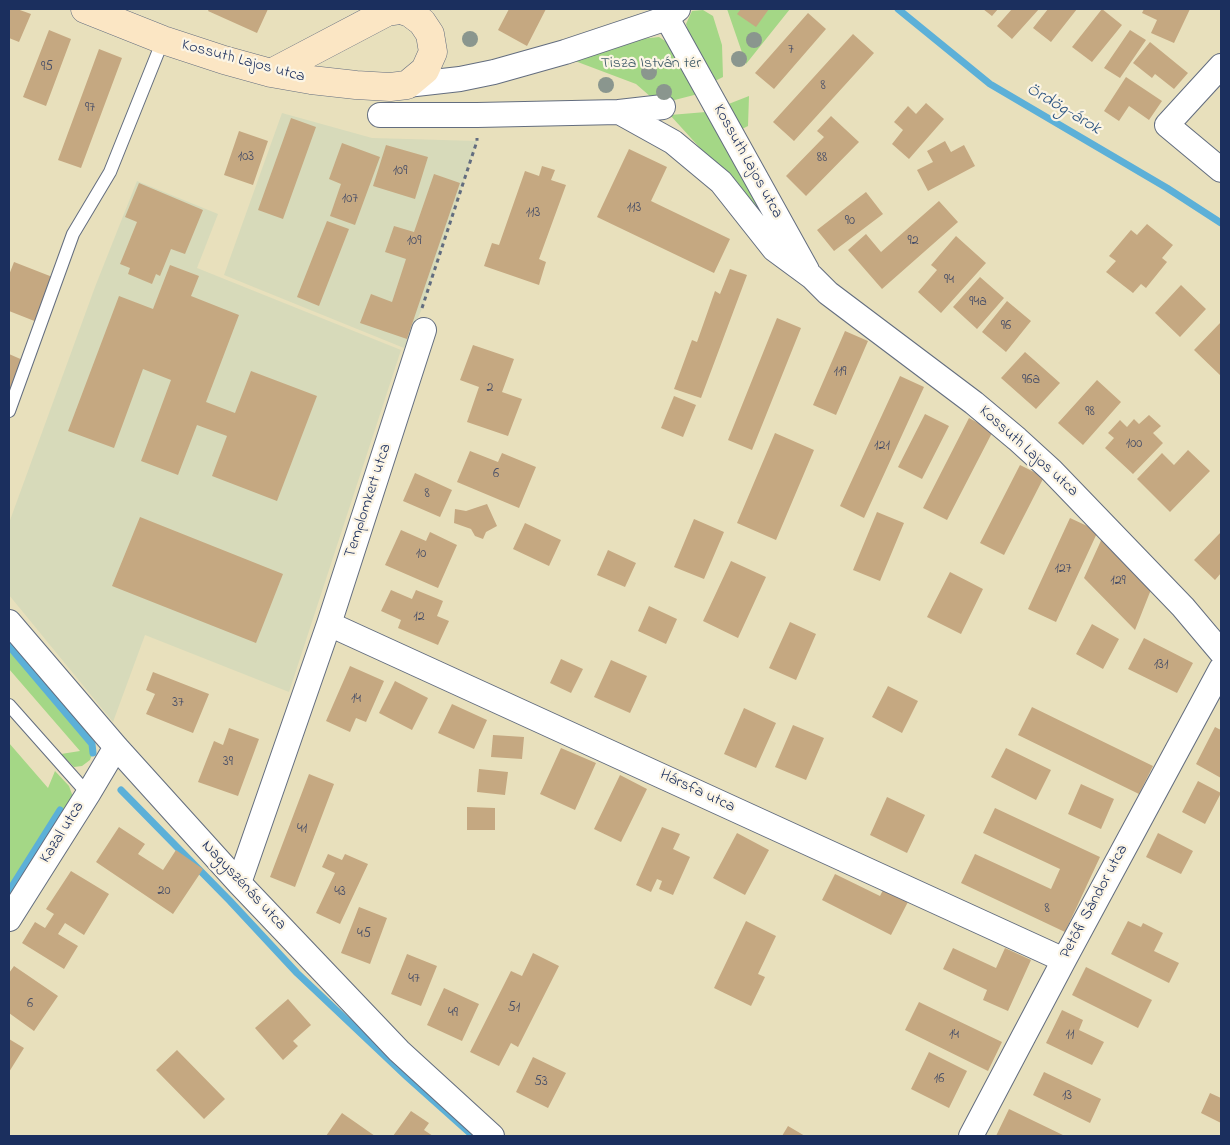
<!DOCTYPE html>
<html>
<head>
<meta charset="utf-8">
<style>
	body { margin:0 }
	#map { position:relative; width:1230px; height:1145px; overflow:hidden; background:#e8e0bc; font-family:"Indie Flower",sans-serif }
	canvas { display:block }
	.frame { position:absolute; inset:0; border:10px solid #1b2f5e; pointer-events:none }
</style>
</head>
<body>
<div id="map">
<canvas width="1230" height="1145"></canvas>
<div class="frame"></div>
</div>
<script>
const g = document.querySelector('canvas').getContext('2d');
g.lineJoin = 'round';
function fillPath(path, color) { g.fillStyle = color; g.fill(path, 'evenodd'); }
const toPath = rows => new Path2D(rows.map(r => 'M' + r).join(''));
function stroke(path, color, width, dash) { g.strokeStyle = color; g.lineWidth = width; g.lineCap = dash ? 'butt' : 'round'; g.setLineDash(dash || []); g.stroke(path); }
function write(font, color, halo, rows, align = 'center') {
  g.font = font + ' "Indie Flower",sans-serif'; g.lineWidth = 4.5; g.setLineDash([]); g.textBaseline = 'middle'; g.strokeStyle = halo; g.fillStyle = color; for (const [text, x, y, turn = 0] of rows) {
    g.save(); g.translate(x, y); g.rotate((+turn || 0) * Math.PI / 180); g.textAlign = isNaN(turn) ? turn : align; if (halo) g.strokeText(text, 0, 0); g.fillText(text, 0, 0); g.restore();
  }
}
fillPath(toPath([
	[282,113,372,138,477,141,421,311,404,348,224,275],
	[137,181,218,214,197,268,401,350,289,692,145,635,113,722,9,595,9,523,95,287]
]), '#d7daba');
fillPath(toPath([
	[727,9,790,9,746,64],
	[703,10,713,16,722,45,723,77,715,81,690,37,686,24,692,11],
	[659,37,670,44,698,94,659,104,636,84,575,61,641,39],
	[749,96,748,126,740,130,726,105],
	[706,112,763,209,761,215,670,115],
	[9,638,93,736,92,744,93,751,90,760,82,766,74,767,61,754,80,751,9,669],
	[9,743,48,788,55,771,69,786,73,797,9,901]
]), '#a4d786');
stroke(toPath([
	[898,9,990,84,1167,188,1221,223],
	[9,646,92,744,93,753],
	[121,790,230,901,297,973,407,1077,473,1136],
	[9,891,60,810]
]), '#5cb0d8', 7);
fillPath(toPath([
	[9,9,17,9,31,14,19,42,9,38],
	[209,9,268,9,257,33,208,11],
	[509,9,546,9,527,46,498,30],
	[741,9,769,9,756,27,737,14],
	[983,9,998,9,992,16],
	[1012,9,1039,9,1012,39,997,26],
	[1048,9,1077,9,1051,42,1033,28],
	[1102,9,1122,25,1092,62,1072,47],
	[1144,9,1190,9,1174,43,1151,33,1157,20,1142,13],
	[808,13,826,29,774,89,755,73],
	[49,30,71,39,46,106,23,97],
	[1130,30,1146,40,1120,78,1104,68],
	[853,34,874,53,794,141,773,122],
	[1150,42,1188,73,1174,89,1155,74,1152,78,1133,63],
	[99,49,122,58,81,168,58,160],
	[1126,77,1162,101,1149,120,1129,106,1119,121,1104,111],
	[926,103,944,119,909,159,892,144,903,130,894,122,908,106,916,114],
	[831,116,859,142,806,196,786,176,824,137,817,131],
	[291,118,316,127,283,219,258,210],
	[239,131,268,141,253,185,224,175],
	[945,141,951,152,964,145,975,166,928,191,917,170,933,162,927,151],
	[342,143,380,157,355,225,330,216,341,184,329,179],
	[386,145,428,157,415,199,373,186],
	[629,149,667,167,651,201,730,239,714,273,597,217],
	[542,166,555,170,551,180,566,185,539,259,546,262,539,285,484,266,492,243,499,245,525,171,539,176],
	[434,174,460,183,407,339,360,323,371,294,392,302,406,259,385,252,394,226,414,232],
	[139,183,203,210,185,254,171,249,160,276,156,274,152,284,128,274,130,268,120,264,137,222,125,217],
	[866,192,883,214,834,251,817,230],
	[939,201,958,222,882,289,848,250,866,234,881,252],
	[327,221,349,229,319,306,297,297],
	[1147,224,1173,245,1162,258,1167,262,1146,288,1141,284,1133,293,1106,272,1116,261,1109,256,1131,230,1137,235],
	[956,236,986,263,941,313,918,292,937,270,931,265],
	[14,262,55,278,37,322,9,311,9,275],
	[170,265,199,276,191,296,239,315,206,402,235,413,251,371,317,396,277,501,212,476,227,436,197,425,178,475,141,461,171,380,143,369,114,448,68,431,119,296,153,309],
	[730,269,747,275,701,398,674,389,692,340,697,342,715,291,720,294],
	[980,277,1004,298,977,329,953,307],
	[1181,285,1206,309,1180,337,1155,313],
	[1007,301,1031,321,1006,352,982,332],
	[777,318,801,328,752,450,728,440],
	[1221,322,1221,376,1194,350],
	[845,331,868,341,836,415,813,405],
	[473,345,514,359,502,392,522,399,508,436,467,422,479,387,460,380],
	[1025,352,1060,383,1036,409,1001,378],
	[9,354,25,361,9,395],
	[900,376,924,387,864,518,840,506],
	[1097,380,1121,402,1083,445,1058,423],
	[674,396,696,405,683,437,661,428],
	[925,414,949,426,922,479,898,467],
	[1149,415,1161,426,1153,433,1163,443,1133,474,1105,448,1114,438,1108,433,1120,420,1127,427,1134,419,1139,424],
	[969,418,993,431,947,520,923,508],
	[775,433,814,450,776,540,737,523],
	[1188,450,1210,471,1170,512,1137,479,1162,453,1174,465],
	[470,451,498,462,502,453,536,467,519,508,457,482],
	[1020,465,1044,477,1004,555,980,543],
	[415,473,452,490,440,517,403,501],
	[487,504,497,526,486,532,483,539,475,536,471,529,454,523,455,509,466,511],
	[877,512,904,523,880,581,853,570],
	[140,517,283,574,256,643,112,586],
	[1070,518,1098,531,1056,622,1028,609],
	[694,519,724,532,704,579,674,567],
	[525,523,561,540,549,566,513,549],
	[401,530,426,541,430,532,457,545,438,588,385,565],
	[1221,532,1221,573,1215,580,1194,560],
	[1104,534,1152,587,1135,630,1084,578],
	[608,550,636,563,625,587,597,575],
	[731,561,766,577,738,638,703,621],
	[950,572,983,589,961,634,927,617],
	[391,590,412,599,416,590,443,601,437,616,449,621,438,645,398,628,401,620,381,611],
	[649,606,677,619,666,644,638,631],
	[790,622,816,634,796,680,769,668],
	[1092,624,1119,639,1103,669,1076,654],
	[1144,638,1193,663,1177,693,1128,669],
	[561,659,583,669,571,693,550,683],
	[611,660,647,676,630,713,594,697],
	[350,666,384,681,366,722,356,718,350,732,326,721],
	[153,672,209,694,193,733,146,714,155,694,146,690],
	[395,681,428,698,412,730,379,713],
	[888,686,918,701,902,733,872,717],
	[452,704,487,720,474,749,438,733],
	[1032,707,1153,766,1139,794,1018,735],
	[744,708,776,723,756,768,724,754],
	[793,725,824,738,806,780,775,767],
	[1215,727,1221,730,1221,778,1196,764],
	[229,728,259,739,238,796,198,782,214,741,223,745],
	[493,735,524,737,522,759,491,757],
	[561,748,596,763,575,810,540,794],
	[1006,748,1051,770,1036,800,991,777],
	[479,769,508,772,505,795,477,792],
	[309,774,334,784,295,887,270,877],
	[620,775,647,789,621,842,594,829],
	[1198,781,1221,793,1205,824,1182,812],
	[1081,784,1114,799,1101,829,1068,814],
	[887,797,925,815,907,853,870,835],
	[467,807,495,808,495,830,467,830],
	[995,808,1100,857,1065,932,961,883,975,854,1051,889,1060,869,983,833],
	[119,827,145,844,138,854,163,870,176,850,203,869,173,914,96,862],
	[662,827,680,834,673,849,690,857,673,895,659,889,662,881,657,879,651,892,636,885],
	[737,833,769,850,745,895,713,878],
	[1158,833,1193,851,1181,874,1146,857],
	[328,854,342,860,345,854,368,864,340,924,316,913,335,873,322,867],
	[71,871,109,894,84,935,65,923,58,934,78,946,64,969,22,943,35,922,45,928,54,914,46,909],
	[835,874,880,896,886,884,911,896,891,935,822,900],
	[359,907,387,918,370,964,341,953],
	[746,921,776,936,758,974,765,977,751,1006,714,988],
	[1128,921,1141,927,1143,923,1163,933,1154,951,1179,963,1169,983,1111,954],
	[953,948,996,968,1005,948,1031,960,1008,1011,983,1000,987,990,943,969],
	[533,953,559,966,518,1047,511,1043,499,1066,470,1052,511,971,522,976],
	[407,954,437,966,421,1006,391,994],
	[14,966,58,996,34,1031,9,1013,9,973],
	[1086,967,1152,1000,1138,1028,1072,995],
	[444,988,479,1004,462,1041,427,1025],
	[288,999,311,1025,293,1041,298,1046,283,1060,255,1028],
	[919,1002,1002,1042,988,1071,905,1030],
	[1062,1010,1083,1020,1079,1030,1104,1042,1092,1065,1046,1043],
	[9,1039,24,1048,9,1072],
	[177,1050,225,1099,204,1119,156,1070],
	[929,1052,967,1071,949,1108,911,1089],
	[533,1057,566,1073,548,1108,516,1092],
	[1044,1072,1101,1099,1090,1123,1033,1095],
	[1210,1093,1221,1098,1221,1123,1201,1113],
	[1009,1109,1065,1136,996,1136],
	[411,1111,429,1123,424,1130,433,1136,393,1136],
	[342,1113,375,1136,326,1136],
	[788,1126,805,1136,782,1136]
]), '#c5a881');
const lane = toPath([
	[9,411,73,234,110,172,163,40],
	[9,705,88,794]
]);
const street = toPath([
	[667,18,807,270],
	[1221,66,1167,125,1221,170],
	[407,85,460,79,494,72,565,52,667,18,678,9],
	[619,112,663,107],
	[380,115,477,115,619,112,673,142,721,182,774,249,812,277,828,293,974,403,1017,439,1051,470,1183,607,1221,652],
	[9,622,116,747,239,883,399,1051,492,1136],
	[329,624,1064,960],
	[239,883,329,624,424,330],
	[9,919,88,794,116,747],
	[971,1136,1064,960,1221,669]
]);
const secondary = toPath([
	[85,9,163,40,224,60,271,73,311,80,356,85,390,87,407,85,425,70,433,52,430,34,422,22,410,13,401,10,387,12,271,73]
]);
stroke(lane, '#636d7f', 14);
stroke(street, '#636d7f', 26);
stroke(secondary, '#636d7f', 29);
stroke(toPath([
	[422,308,477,141,477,138]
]), '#636d7f', 3, [4, 4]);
stroke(lane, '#fff', 12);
stroke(street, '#fff', 24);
stroke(secondary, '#fbe6c4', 28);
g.fillStyle = '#8a968e';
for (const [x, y] of [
	[470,39],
	[754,40],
	[739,59],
	[649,72],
	[606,85],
	[664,92]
]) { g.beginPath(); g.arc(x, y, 8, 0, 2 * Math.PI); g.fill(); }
write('14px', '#464d67', null, [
	["7",791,51],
	["95",47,68],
	["8",823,87],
	["97",90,109],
	["103",246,158],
	["88",822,159],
	["109",400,172],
	["107",350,200],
	["113",634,209],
	["113",533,214],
	["90",850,222],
	["109",414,242],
	["92",913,242],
	["94",949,281],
	["94a",978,303],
	["96",1006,327],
	["119",840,373],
	["96a",1031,381],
	["2",490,389],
	["98",1090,413],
	["100",1134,445],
	["121",882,447],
	["6",496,475],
	["8",427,495],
	["10",421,555],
	["127",1063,570],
	["129",1118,582],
	["12",419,618],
	["131",1161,666],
	["14",356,700],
	["37",178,704],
	["39",228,763],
	["41",302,830],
	["20",164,892],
	["43",340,893],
	["8",1047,910],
	["45",364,935],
	["47",414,980],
	["6",30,1005],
	["51",514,1009],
	["49",453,1014],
	["14",954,1036],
	["11",1070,1036],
	["16",939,1080],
	["53",541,1083],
	["13",1067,1097]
]);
write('16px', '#1b2f5e', '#fcf5e5', [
	["Kossuth Lajos utca",243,62,15],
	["Kossuth Lajos utca",747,162,61],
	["Kossuth Lajos utca",1028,452,42],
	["Templomkert utca",369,501,-72],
	["Hársfa utca",697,792,25],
	["Kazal utca",63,833,-58],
	["Nagyszénás utca",243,886,47],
	["Petőfi Sándor utca",1095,902,-62]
]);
write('16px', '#3d5968', '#fcf5e5', [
	["Tisza István tér",651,64]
]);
write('italic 18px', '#2e5683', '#fcf5e5', [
	["Ördög-árok",1063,110,31]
]);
</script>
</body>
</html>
